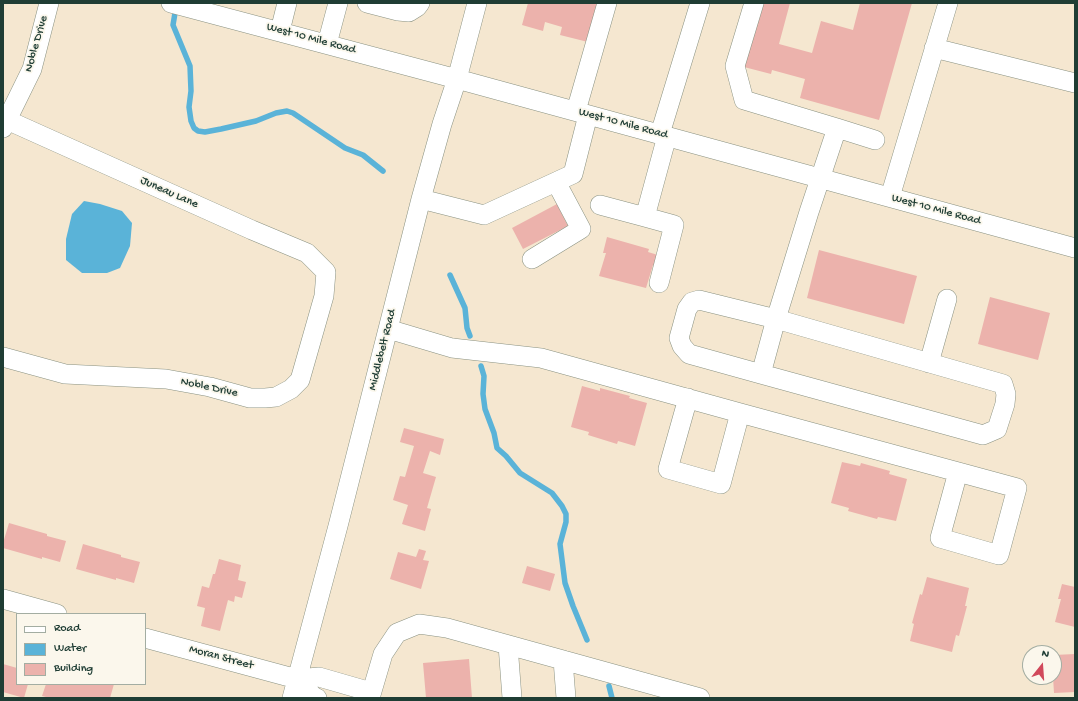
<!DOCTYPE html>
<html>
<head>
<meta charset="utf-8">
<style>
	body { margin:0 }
	#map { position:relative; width:1078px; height:701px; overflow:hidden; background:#f5e7d0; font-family:"Gochi Hand",sans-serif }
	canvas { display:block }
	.frame { position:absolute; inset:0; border:4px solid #1f3d34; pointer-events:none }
	.legend { position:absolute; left:16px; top:613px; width:130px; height:72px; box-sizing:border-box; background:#fbf7ec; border:1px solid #a3ada2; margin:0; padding:5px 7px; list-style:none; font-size:12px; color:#1f3d34 }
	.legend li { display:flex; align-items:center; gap:8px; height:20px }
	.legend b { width:20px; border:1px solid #a3ada2 }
	.north { position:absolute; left:1022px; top:645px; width:40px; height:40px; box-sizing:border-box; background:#fbf7ec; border:1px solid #a3ada2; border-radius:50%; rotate:17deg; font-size:11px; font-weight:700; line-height:16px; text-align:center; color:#1f3d34 }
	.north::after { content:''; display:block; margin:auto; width:14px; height:18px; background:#d1495b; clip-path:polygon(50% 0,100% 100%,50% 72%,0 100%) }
</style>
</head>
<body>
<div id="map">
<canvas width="1078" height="701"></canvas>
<div class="frame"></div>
<ul class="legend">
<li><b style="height:5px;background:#fff"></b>Road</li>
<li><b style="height:11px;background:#5ab3d8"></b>Water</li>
<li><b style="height:11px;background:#ecb2ac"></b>Building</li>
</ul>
<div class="north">N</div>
</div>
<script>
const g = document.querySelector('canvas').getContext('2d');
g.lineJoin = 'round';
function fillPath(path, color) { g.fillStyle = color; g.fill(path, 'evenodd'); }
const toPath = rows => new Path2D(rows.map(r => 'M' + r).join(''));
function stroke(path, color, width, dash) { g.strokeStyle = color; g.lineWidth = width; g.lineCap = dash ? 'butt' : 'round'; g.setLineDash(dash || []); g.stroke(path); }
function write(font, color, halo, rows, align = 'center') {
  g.font = font + ' "Gochi Hand",sans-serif'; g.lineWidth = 3.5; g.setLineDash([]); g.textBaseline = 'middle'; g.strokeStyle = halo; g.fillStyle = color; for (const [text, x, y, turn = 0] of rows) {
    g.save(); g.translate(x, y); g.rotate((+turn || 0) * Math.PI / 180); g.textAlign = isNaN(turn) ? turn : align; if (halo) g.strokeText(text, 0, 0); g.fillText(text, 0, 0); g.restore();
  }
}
fillPath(toPath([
	[84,201,100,204,122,211,132,223,130,246,120,268,107,273,82,273,66,260,66,239,72,214]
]), '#5ab3d8');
stroke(toPath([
	[176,7,173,25,190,66,191,91,189,107,191,121,194,128,198,131,205,132,221,129,256,121,276,113,287,111,293,113,345,148,363,155,383,171],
	[450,275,465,308,467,328,470,336],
	[481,366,484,376,483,394,485,409,494,433,497,448,506,456,520,473,552,493,562,506,566,514,566,522,560,544,565,583,573,606,587,640],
	[609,686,612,698]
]), '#5ab3d8', 5.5);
fillPath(toPath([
	[528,3,598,3,588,42,560,35,562,27,545,22,543,31,522,25],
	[762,3,790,3,779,44,812,53,821,21,853,30,860,3,912,3,879,120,800,98,805,79,772,70,771,74,744,67],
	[557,204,568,226,523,249,512,228],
	[607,237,649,249,648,252,658,255,655,266,653,265,646,288,599,276,606,253,603,253],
	[819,250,917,276,904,324,807,298],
	[990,297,1050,313,1038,360,978,344],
	[582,386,600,391,600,388,630,396,629,398,647,403,635,446,618,441,617,444,588,435,589,432,571,427],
	[404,428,444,439,440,455,430,451,423,473,436,477,427,508,431,509,425,531,402,524,408,505,393,500,400,476,405,477,414,446,400,442],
	[842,462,860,466,861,463,890,471,889,474,907,479,896,521,878,517,877,519,848,511,849,508,831,503],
	[9,523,47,534,47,536,66,541,60,562,42,557,42,559,3,548,3,543],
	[83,544,121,555,121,557,140,562,134,583,116,578,116,580,76,569],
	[419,549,426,551,423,560,429,561,421,589,390,579,398,552,416,557],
	[219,559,241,565,238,580,246,582,242,598,235,596,234,602,228,600,220,631,201,626,205,608,197,606,202,586,209,588,213,574,215,574],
	[527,566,555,574,550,591,522,583],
	[927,577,969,588,965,606,967,606,959,636,956,635,952,652,910,641,914,624,912,623,920,594,922,595],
	[1062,584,1075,587,1075,627,1055,622,1061,599,1058,599],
	[1075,654,1075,692,1054,693,1053,677,1054,677,1054,655],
	[469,659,472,698,426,698,423,663],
	[3,664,17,668,17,684,28,684,24,698,3,692],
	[46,684,114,684,110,698,50,698,42,696]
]), '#ecb2ac');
const minor = toPath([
	[171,3,457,79,1075,248],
	[367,3,398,11,409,12,417,7,420,3],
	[754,3,735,66,744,100,837,128,809,212,776,319,699,300,692,302,687,309,679,338,682,346,689,354,761,374,983,435,997,429,1005,404,1006,394,1003,384,776,319,761,374],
	[280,31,287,3],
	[327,44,338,3],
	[934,48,1075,83],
	[576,111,607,3],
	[3,128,32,69,49,3],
	[837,128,875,140],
	[660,134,700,3],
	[890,197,948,3],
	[421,199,484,215,573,174,588,115],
	[600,205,645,217],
	[532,259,581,229,556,182],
	[659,283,674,225,645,217,667,136],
	[388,329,452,348,541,358,740,413,958,472,1017,488,999,555,940,538,958,472],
	[3,357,65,374,166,379,210,387,250,398,265,398,276,397,291,389,300,380,324,296,326,272,307,253,252,230,7,120],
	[929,363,947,299],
	[688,398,668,469,721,484,740,413],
	[3,599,57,614],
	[145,638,297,679,319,677,371,692],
	[508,645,512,698],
	[563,660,566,698],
	[297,679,314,697,317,698],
	[292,698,338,526,421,199,442,124,457,79,477,3],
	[370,698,383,654,397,633,419,624,447,628,700,698]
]);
stroke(minor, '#8a9282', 20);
stroke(minor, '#fff', 19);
write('12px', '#1f3d34', '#fbf7ec', [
	["West 10 Mile Road",311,39,15],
	["Noble Drive",37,44,-74],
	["West 10 Mile Road",623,124,15],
	["Juneau Lane",169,193,24],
	["West 10 Mile Road",936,210,15],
	["Middlebelt Road",383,350,-76],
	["Noble Drive",209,388,12],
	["Moran Street",221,658,15]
]);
</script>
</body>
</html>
